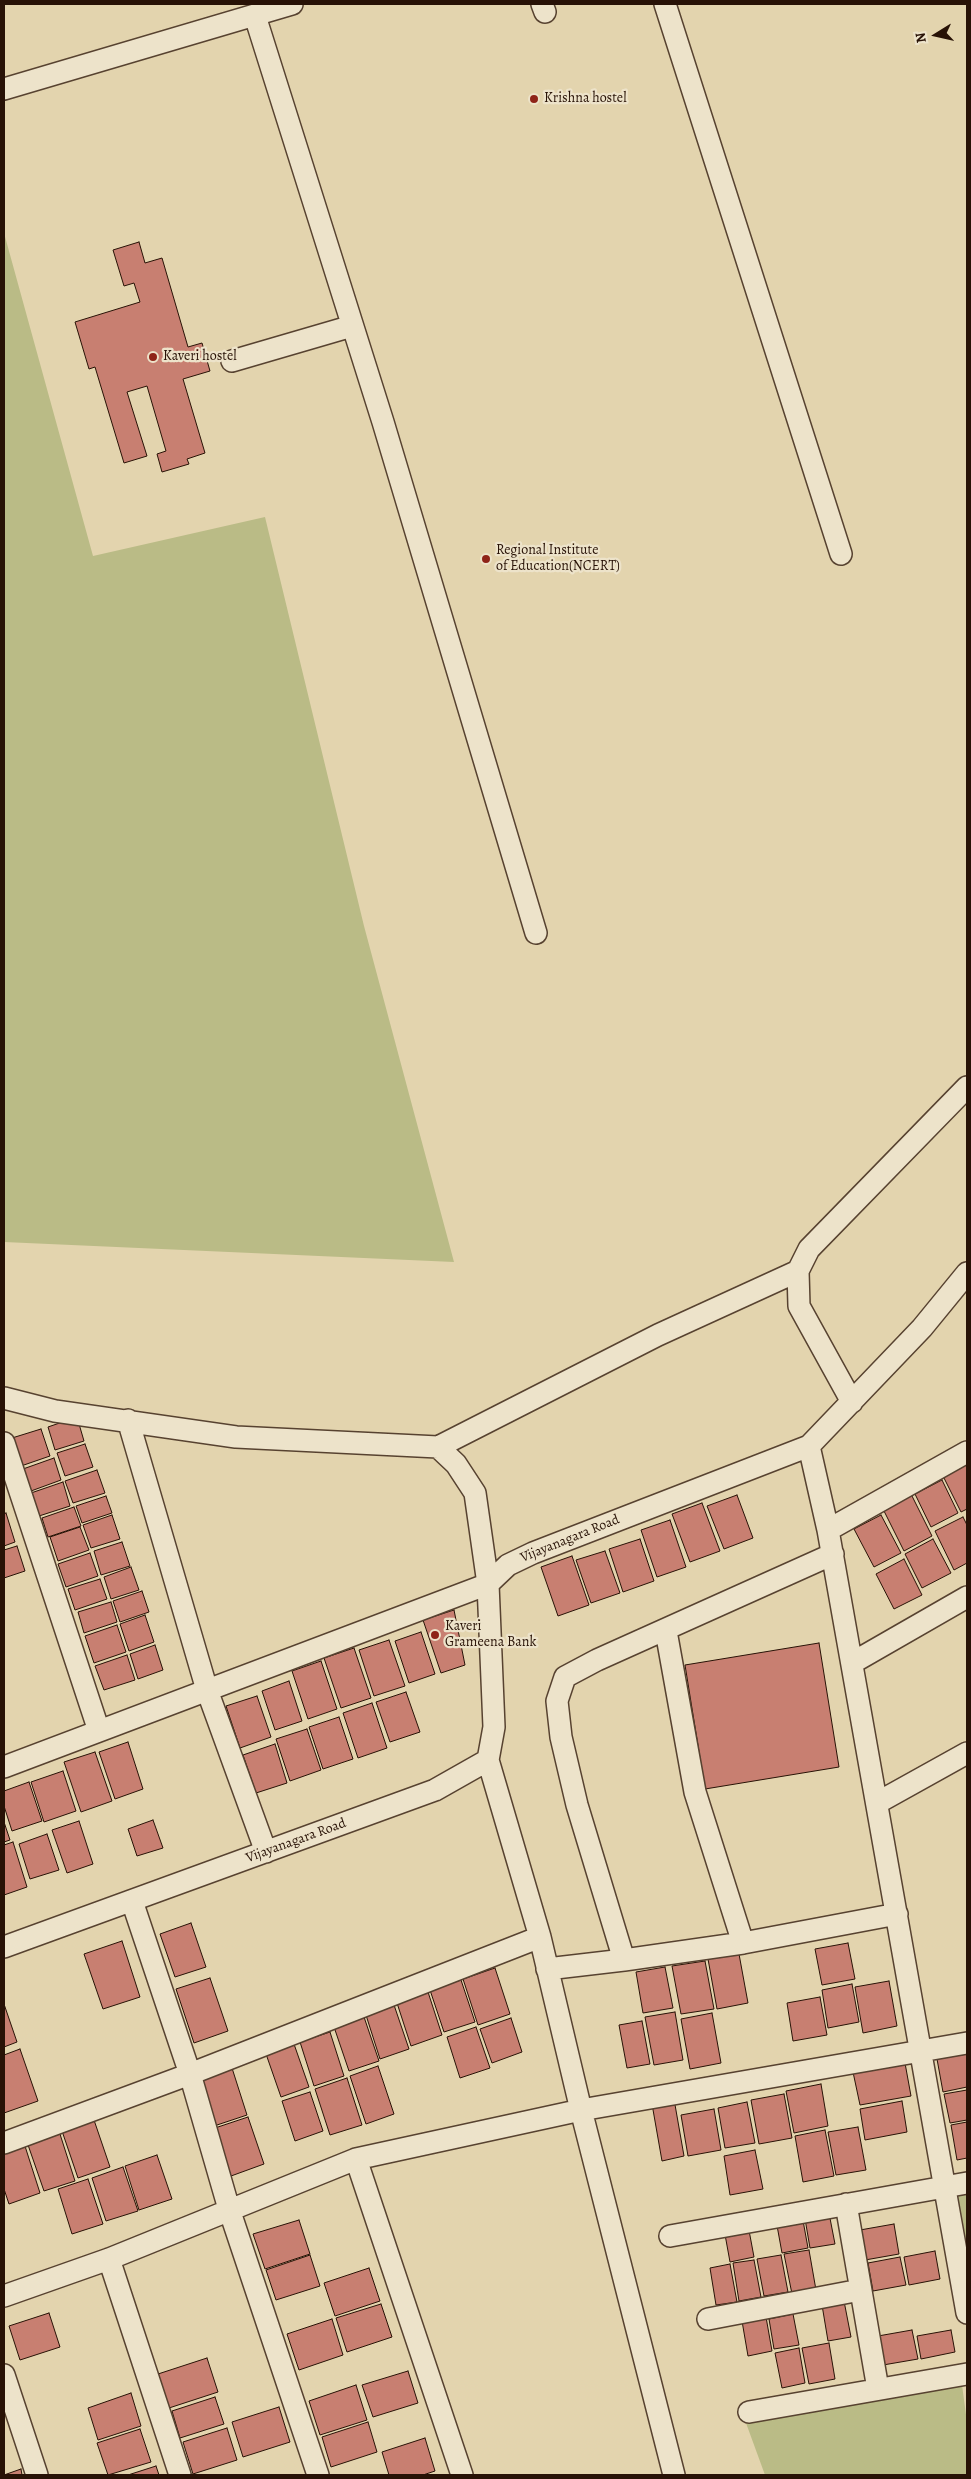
<!DOCTYPE html>
<html>
<head>
<meta charset="utf-8">
<style>
	body { margin:0 }
	#map { position:relative; width:971px; height:2479px; overflow:hidden; background:#e3d4ae; font-family:Alegreya,serif }
	canvas { display:block }
	.frame { position:absolute; inset:0; border:5px solid #281206; pointer-events:none }
	.north { position:absolute; left:911px; top:10px; width:50px; height:50px; -webkit-text-stroke:4px #ede3ca; paint-order:stroke; rotate:260deg; font-size:14px; font-weight:700; line-height:20px; text-align:center; color:#281206 }
	.north::after { content:''; display:block; margin:auto; width:18px; height:22px; background:#281206; clip-path:polygon(50% 0,100% 100%,50% 72%,0 100%) }
</style>
</head>
<body>
<div id="map">
<canvas width="971" height="2479"></canvas>
<div class="frame"></div>
<div class="north">N</div>
</div>
<script>
const g = document.querySelector('canvas').getContext('2d');
g.lineJoin = 'round';
function fillPath(path, color) { g.fillStyle = color; g.fill(path, 'evenodd'); }
const toPath = rows => new Path2D(rows.map(r => 'M' + r).join(''));
function stroke(path, color, width, dash) { g.strokeStyle = color; g.lineWidth = width; g.lineCap = dash ? 'butt' : 'round'; g.setLineDash(dash || []); g.stroke(path); }
function write(font, color, halo, rows, align = 'center') {
  g.font = font + ' Alegreya,serif'; g.lineWidth = 4.5; g.setLineDash([]); g.textBaseline = 'middle'; g.strokeStyle = halo; g.fillStyle = color; for (const [text, x, y, turn = 0] of rows) {
    g.save(); g.translate(x, y); g.rotate((+turn || 0) * Math.PI / 180); g.textAlign = isNaN(turn) ? turn : align; if (halo) g.strokeText(text, 0, 0); g.fillText(text, 0, 0); g.restore();
  }
}
fillPath(toPath([
	[4,233,93,556,265,517,364,926,454,1262,4,1242],
	[967,2183,967,2313,947,2199,958,2197,956,2185],
	[962,2385,967,2422,967,2475,765,2475,746,2423]
]), '#babb86');
const building = toPath([
	[139,242,145,263,162,258,188,347,202,343,210,371,183,379,205,453,187,459,189,464,162,472,157,454,166,451,147,386,127,392,147,456,124,463,95,367,89,369,75,322,140,302,134,283,124,286,113,250,139,242],
	[77,1417,84,1441,55,1450,48,1427,77,1417],
	[41,1429,50,1456,21,1466,12,1438,41,1429],
	[85,1444,93,1467,65,1476,57,1453,85,1444],
	[54,1458,61,1480,31,1491,23,1469,54,1458],
	[967,1458,967,1509,961,1512,941,1472,967,1458],
	[97,1470,105,1493,73,1503,65,1481,97,1470],
	[942,1480,958,1513,931,1527,915,1494,942,1480],
	[63,1482,70,1506,39,1516,31,1493,63,1482],
	[911,1494,932,1536,904,1551,883,1509,911,1494],
	[737,1495,753,1538,724,1549,707,1506,737,1495],
	[106,1496,112,1513,82,1523,76,1506,106,1496],
	[702,1503,720,1551,690,1562,672,1514,702,1503],
	[74,1507,81,1526,48,1537,42,1518,74,1507],
	[6,1513,15,1542,4,1546,4,1514,6,1513],
	[112,1515,120,1539,91,1548,83,1525,112,1515],
	[881,1515,901,1553,874,1567,854,1529,881,1515],
	[963,1517,967,1525,967,1563,954,1570,935,1531,963,1517],
	[670,1520,686,1567,657,1577,641,1530,670,1520],
	[80,1527,89,1550,58,1561,50,1537,80,1527],
	[640,1539,654,1581,623,1592,609,1549,640,1539],
	[933,1539,951,1573,922,1588,905,1554,933,1539],
	[122,1542,130,1566,101,1575,94,1551,122,1542],
	[17,1546,25,1571,4,1578,4,1550,17,1546],
	[605,1551,620,1593,591,1603,576,1560,605,1551],
	[90,1553,98,1576,66,1587,58,1564,90,1553],
	[572,1556,589,1605,558,1616,541,1567,572,1556],
	[904,1559,922,1595,894,1609,876,1574,904,1559],
	[131,1567,139,1590,111,1599,104,1577,131,1567],
	[100,1579,107,1599,75,1610,68,1589,100,1579],
	[142,1591,149,1612,120,1622,113,1601,142,1591],
	[111,1602,117,1622,84,1633,78,1612,111,1602],
	[454,1610,465,1665,441,1673,423,1620,454,1610],
	[145,1615,154,1642,129,1651,120,1624,145,1615],
	[117,1625,126,1652,94,1663,85,1636,117,1625],
	[421,1632,435,1674,409,1683,395,1641,421,1632],
	[389,1640,405,1686,374,1696,359,1650,389,1640],
	[819,1643,839,1767,705,1789,685,1665,819,1643],
	[155,1645,163,1670,138,1679,130,1654,155,1645],
	[354,1648,371,1698,341,1708,324,1658,354,1648],
	[127,1655,135,1680,104,1690,95,1666,127,1655],
	[321,1661,337,1709,308,1719,292,1671,321,1661],
	[289,1681,302,1721,275,1730,262,1691,289,1681],
	[406,1692,420,1732,390,1742,376,1702,406,1692],
	[257,1696,271,1737,240,1748,226,1706,257,1696],
	[372,1703,387,1748,358,1758,343,1713,372,1703],
	[339,1717,353,1759,323,1769,309,1727,339,1717],
	[307,1729,321,1770,290,1781,276,1739,307,1729],
	[128,1742,143,1789,115,1799,99,1752,128,1742],
	[275,1744,287,1783,256,1793,243,1755,275,1744],
	[95,1752,112,1801,81,1812,64,1762,95,1752],
	[63,1771,76,1811,44,1822,31,1782,63,1771],
	[29,1782,42,1821,12,1831,4,1806,4,1791,29,1782],
	[153,1820,163,1848,137,1856,128,1829,153,1820],
	[79,1821,93,1864,67,1873,52,1830,79,1821],
	[4,1822,10,1840,4,1842,4,1822],
	[47,1834,59,1870,30,1879,19,1844,47,1834],
	[13,1842,27,1887,4,1895,4,1845,13,1842],
	[191,1923,206,1967,175,1977,160,1934,191,1923],
	[122,1941,140,1997,103,2009,84,1954,122,1941],
	[848,1943,855,1979,822,1985,815,1949,848,1943],
	[739,1954,748,2003,717,2009,708,1959,739,1954],
	[705,1961,714,2009,681,2014,672,1966,705,1961],
	[665,1967,673,2008,643,2013,636,1972,665,1967],
	[495,1968,510,2014,478,2025,463,1979,495,1968],
	[210,1978,228,2031,194,2043,176,1989,210,1978],
	[461,1980,475,2022,444,2032,430,1990,461,1980],
	[889,1981,897,2026,863,2033,855,1987,889,1981],
	[852,1984,859,2022,828,2028,822,1990,852,1984],
	[428,1992,442,2035,411,2046,397,2003,428,1992],
	[820,1997,827,2035,793,2041,787,2003,820,1997],
	[393,2002,409,2049,380,2059,365,2012,393,2002],
	[4,2004,17,2042,4,2047,4,2004],
	[675,2012,683,2060,654,2065,645,2017,675,2012],
	[712,2013,721,2063,690,2069,681,2019,712,2013],
	[363,2014,379,2061,349,2071,333,2024,363,2014],
	[511,2018,522,2052,492,2063,480,2029,511,2018],
	[642,2021,650,2064,627,2068,619,2025,642,2021],
	[476,2027,490,2068,460,2078,447,2037,476,2027],
	[330,2032,344,2076,314,2086,300,2042,330,2032],
	[294,2044,309,2087,281,2097,266,2054,294,2044],
	[20,2049,38,2101,4,2113,4,2055,20,2049],
	[967,2054,967,2087,943,2092,937,2059,967,2054],
	[905,2063,911,2096,860,2105,853,2072,905,2063],
	[378,2066,394,2114,366,2124,350,2076,378,2066],
	[232,2068,247,2115,214,2126,198,2080,232,2068],
	[347,2078,362,2125,330,2135,315,2089,347,2078],
	[821,2084,828,2126,794,2133,786,2091,821,2084],
	[967,2090,967,2120,950,2123,944,2094,967,2090],
	[310,2092,323,2131,295,2141,282,2101,310,2092],
	[784,2094,792,2138,759,2144,751,2100,784,2094],
	[674,2099,684,2156,662,2161,652,2104,674,2099],
	[902,2101,907,2132,865,2140,860,2109,902,2101],
	[747,2102,755,2143,725,2148,718,2108,747,2102],
	[714,2109,721,2150,688,2156,681,2115,714,2109],
	[248,2117,264,2164,231,2176,215,2128,248,2117],
	[94,2120,110,2167,78,2178,62,2131,94,2120],
	[967,2122,967,2158,957,2160,951,2125,967,2122],
	[858,2127,866,2170,836,2175,828,2132,858,2127],
	[825,2130,834,2176,803,2182,795,2136,825,2130],
	[59,2131,75,2181,44,2191,27,2142,59,2131],
	[24,2143,40,2193,9,2204,4,2189,4,2150,24,2143],
	[755,2150,763,2189,730,2195,724,2156,755,2150],
	[157,2155,172,2199,139,2210,125,2166,157,2155],
	[123,2167,138,2211,106,2221,92,2178,123,2167],
	[88,2179,103,2224,72,2234,58,2189,88,2179],
	[828,2208,835,2244,810,2248,804,2213,828,2208],
	[802,2215,808,2248,782,2253,776,2220,802,2215],
	[299,2220,310,2254,265,2269,253,2234,299,2220],
	[894,2224,899,2254,865,2260,860,2230,894,2224],
	[748,2225,754,2257,730,2262,724,2229,748,2225],
	[809,2250,816,2290,792,2294,784,2254,809,2250],
	[935,2251,940,2279,909,2285,904,2257,935,2251],
	[310,2255,320,2286,276,2300,266,2270,310,2255],
	[781,2255,788,2292,764,2296,757,2259,781,2255],
	[900,2257,906,2285,873,2291,868,2263,900,2257],
	[754,2260,761,2297,739,2301,733,2263,754,2260],
	[730,2264,737,2302,716,2305,710,2268,730,2264],
	[369,2268,380,2301,335,2316,324,2283,369,2268],
	[844,2301,851,2337,828,2341,822,2305,844,2301],
	[381,2304,392,2337,347,2352,336,2318,381,2304],
	[49,2313,60,2347,20,2360,9,2326,49,2313],
	[793,2314,799,2345,774,2349,769,2319,793,2314],
	[766,2317,772,2351,748,2356,742,2321,766,2317],
	[332,2319,343,2355,299,2370,287,2334,332,2319],
	[912,2330,918,2359,883,2365,878,2336,912,2330],
	[951,2330,955,2352,921,2359,917,2336,951,2330],
	[829,2343,835,2379,809,2384,802,2348,829,2343],
	[799,2348,805,2383,782,2388,775,2353,799,2348],
	[207,2358,218,2392,169,2408,158,2374,207,2358],
	[408,2371,418,2403,373,2417,362,2385,408,2371],
	[356,2385,367,2420,320,2435,309,2401,356,2385],
	[131,2393,141,2426,98,2440,88,2408,131,2393],
	[215,2397,224,2424,180,2438,172,2411,215,2397],
	[279,2407,290,2442,243,2457,232,2422,279,2407],
	[368,2422,377,2452,331,2467,322,2437,368,2422],
	[227,2428,237,2460,193,2474,183,2442,227,2428],
	[140,2429,151,2462,108,2475,97,2443,140,2429],
	[425,2438,435,2471,423,2475,389,2475,382,2452,425,2438],
	[156,2466,159,2475,128,2475,156,2466],
	[21,2469,22,2475,4,2475,21,2469]
]);
fillPath(building, '#c87f71');
stroke(building, '#281206', 1);
const minor = toPath([
	[542,4,545,12],
	[665,4,841,554],
	[255,16,383,422,536,933],
	[4,89,292,4],
	[232,361,352,326],
	[4,1398,55,1411,236,1437,438,1447,456,1464,475,1493,488,1584,4,1767],
	[852,1402,799,1306,798,1271,809,1249,967,1087],
	[128,1420,207,1690,266,1852],
	[4,1443,99,1731],
	[809,1446,828,1530,967,2313],
	[438,1447,658,1335,798,1271],
	[828,1530,967,1452],
	[666,1631,695,1792,743,1943],
	[852,1663,967,1597],
	[488,1760,540,1937,581,2110,674,2475],
	[877,1803,967,1753],
	[132,1901,190,2074,229,2209,318,2475],
	[4,1947,435,1790,488,1760,494,1727,488,1584,508,1565,533,1553,809,1446,922,1328,967,1273],
	[624,1960,577,1805,561,1737,557,1701,565,1677,597,1660,833,1554],
	[547,1969,624,1960,743,1943,897,1914],
	[4,2143,190,2074,540,1937],
	[356,2159,462,2475],
	[846,2204,878,2389],
	[670,2236,967,2183],
	[109,2259,180,2475],
	[4,2296,109,2259,356,2159,581,2110,967,2043],
	[708,2319,860,2290],
	[4,2375,37,2475],
	[749,2412,967,2374]
]);
stroke(minor, '#574230', 24);
stroke(minor, '#ede3ca', 21);
for (const [x, y, r, color] of [
	[534,99,5,"#8f2418"],
	[153,357,5,"#8f2418"],
	[486,559,5,"#8f2418"],
	[435,1635,5,"#8f2418"]
]) { const dot = new Path2D(); dot.arc(x, y, r, 0, 2 * Math.PI); g.fillStyle = color; g.fill(dot); stroke(dot, '#ede3ca', 2); }
write('14px', '#281206', '#ede3ca', [
	["Krishna hostel",544,99],
	["Kaveri hostel",163,357],
	["Regional Institute",496,551],
	["of Education(NCERT)",496,567],
	["Kaveri",445,1627],
	["Grameena Bank",445,1643]
], 'left');
write('14px', '#281206', '#ede3ca', [
	["Vijayanagara Road",570,1539,-22],
	["Vijayanagara Road",296,1841,-20]
]);
</script>
</body>
</html>
